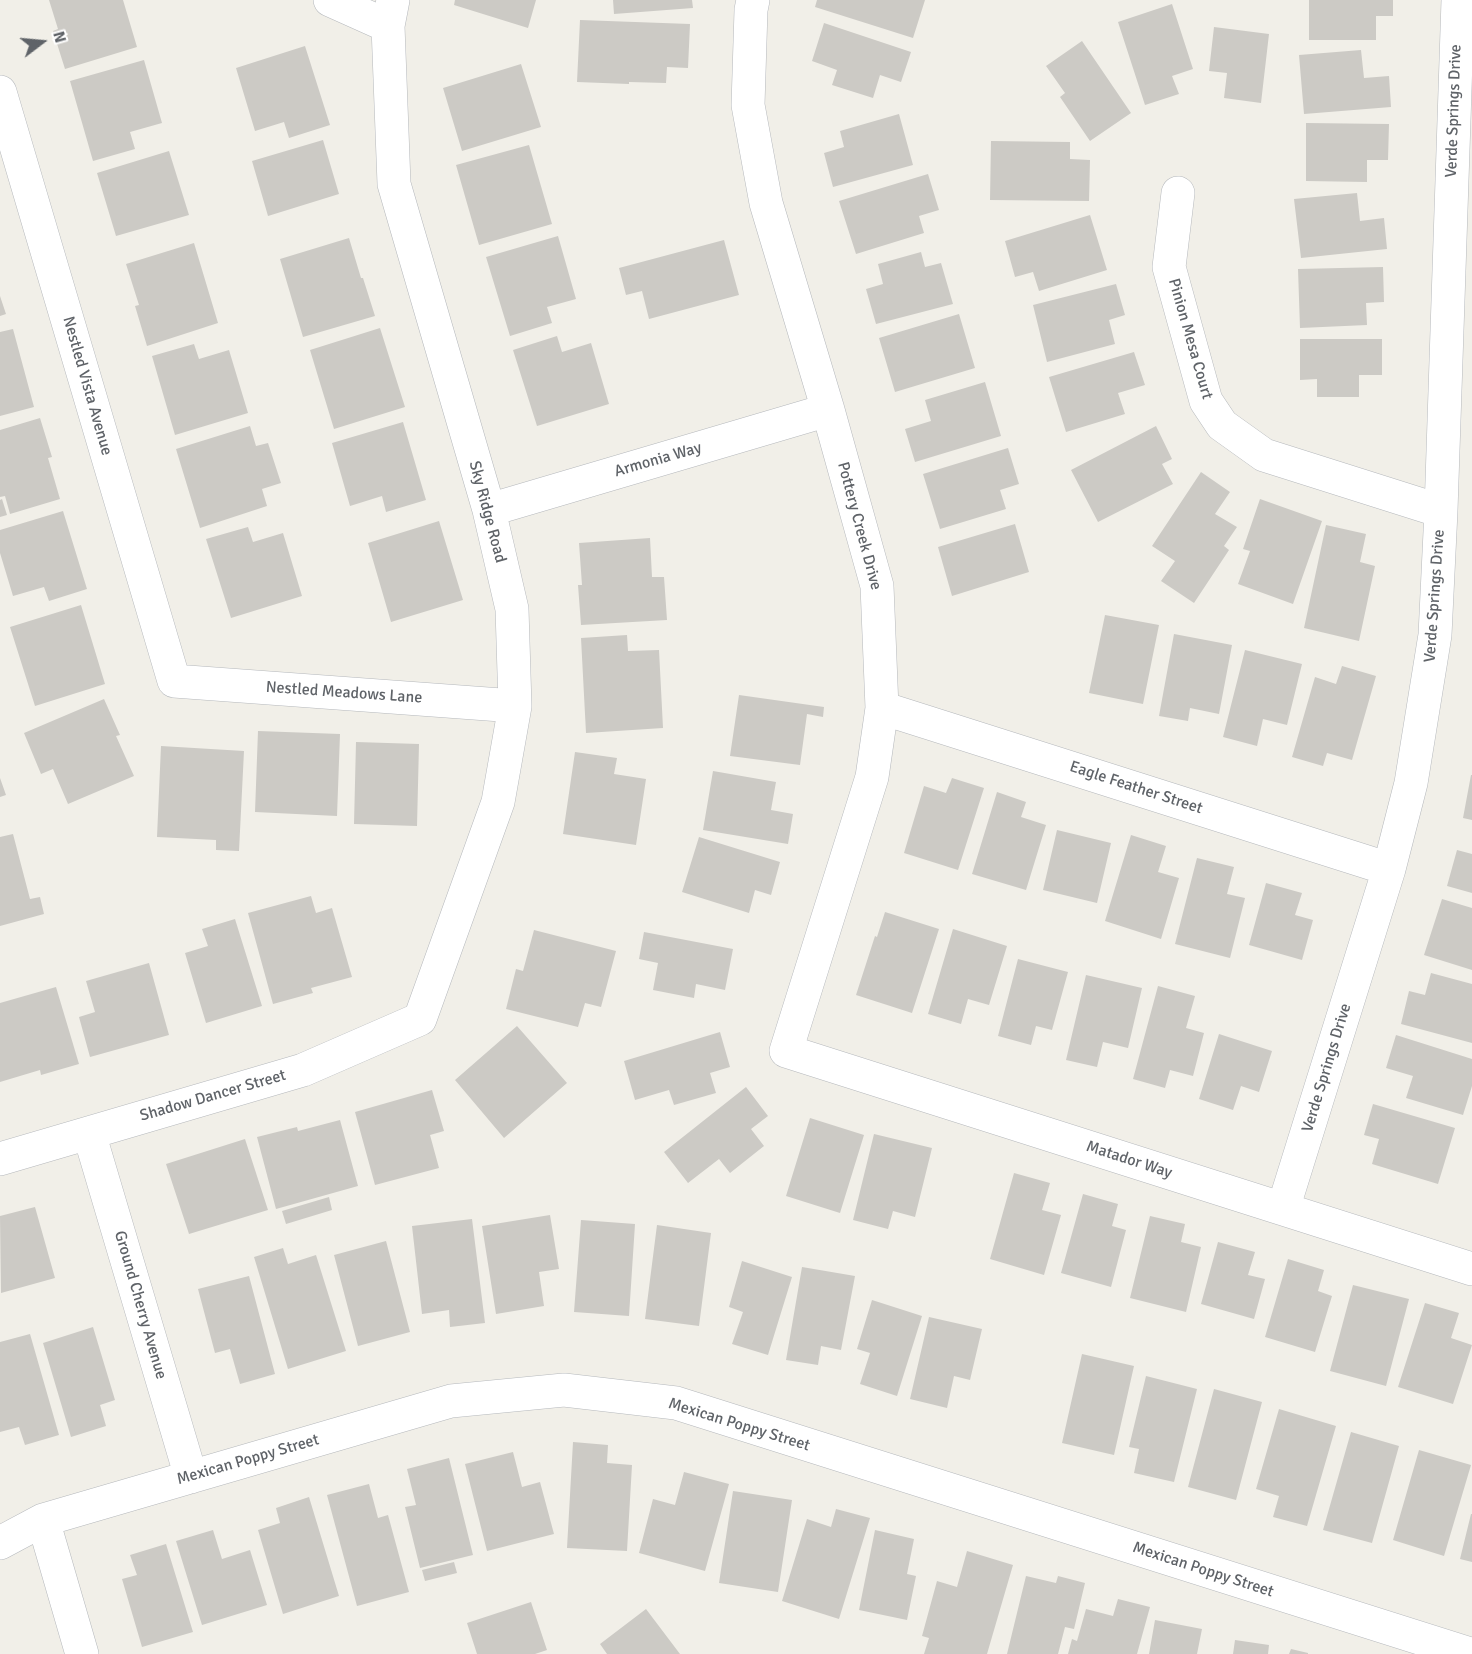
<!DOCTYPE html>
<html>
<head>
<meta charset="utf-8">
<style>
	body { margin:0 }
	#map { position:relative; width:1472px; height:1654px; overflow:hidden; background:#f1efe8; font-family:Signika,sans-serif }
	canvas { display:block }
	.north { position:absolute; left:12px; top:12px; width:60px; height:60px; -webkit-text-stroke:4px #fff; paint-order:stroke; rotate:74deg; font-size:16px; font-weight:700; line-height:24px; text-align:center; color:#5f6368 }
	.north::after { content:''; display:block; margin:auto; width:21px; height:27px; background:#5f6368; clip-path:polygon(50% 0,100% 100%,50% 72%,0 100%) }
</style>
</head>
<body>
<div id="map">
<canvas width="1472" height="1654"></canvas>
<div class="north">N</div>
</div>
<script>
const g = document.querySelector('canvas').getContext('2d');
g.lineJoin = 'round';
function fillPath(path, color) { g.fillStyle = color; g.fill(path, 'evenodd'); }
const toPath = rows => new Path2D(rows.map(r => 'M' + r).join(''));
function stroke(path, color, width, dash) { g.strokeStyle = color; g.lineWidth = width; g.lineCap = dash ? 'butt' : 'round'; g.setLineDash(dash || []); g.stroke(path); }
function write(font, color, halo, rows, align = 'center') {
  g.font = font + ' Signika,sans-serif'; g.lineWidth = 4.5; g.setLineDash([]); g.textBaseline = 'middle'; g.strokeStyle = halo; g.fillStyle = color; for (const [text, x, y, turn = 0] of rows) {
    g.save(); g.translate(x, y); g.rotate((+turn || 0) * Math.PI / 180); g.textAlign = isNaN(turn) ? turn : align; if (halo) g.strokeText(text, 0, 0); g.fillText(text, 0, 0); g.restore();
  }
}
fillPath(toPath([
	[49,0,123,0,137,47,65,69,53,31,58,29],
	[455,0,536,0,528,28,454,5],
	[613,0,692,0,693,8,614,14],
	[817,0,925,0,913,38,815,7],
	[1309,0,1393,0,1393,16,1376,16,1376,40,1309,40],
	[1172,4,1193,69,1172,76,1179,94,1145,105,1118,22],
	[580,20,690,24,688,68,667,67,666,83,629,82,629,84,577,82],
	[824,23,911,52,901,82,880,75,873,98,832,85,837,70,812,61],
	[1214,27,1269,34,1261,103,1224,98,1227,73,1209,71],
	[1082,41,1131,113,1090,141,1060,97,1065,93,1046,66],
	[305,46,330,125,289,138,284,122,255,131,236,68],
	[1361,50,1364,78,1389,76,1391,107,1304,114,1299,55],
	[144,60,162,123,130,132,135,149,93,161,70,81],
	[521,64,541,127,462,151,443,88],
	[899,114,913,165,833,187,824,153,844,147,840,131],
	[1306,123,1389,124,1388,160,1367,160,1367,182,1306,181],
	[323,140,339,194,268,216,252,161],
	[991,141,1070,142,1070,159,1090,160,1089,201,990,200],
	[529,145,552,224,479,245,456,165],
	[169,151,189,215,116,236,97,173],
	[928,174,939,210,919,216,924,233,856,254,839,201],
	[1357,193,1360,221,1384,218,1387,249,1301,258,1294,199],
	[1090,215,1107,270,1039,291,1033,272,1015,277,1005,241],
	[558,236,576,299,547,307,552,323,510,336,486,257],
	[349,238,361,278,363,278,375,316,303,337,280,259],
	[724,240,739,295,649,319,642,291,626,295,619,268],
	[194,243,218,323,147,346,135,306,139,305,126,264],
	[921,252,925,267,941,263,953,304,876,324,866,289,883,284,878,264],
	[1383,267,1384,302,1366,303,1367,325,1300,328,1298,269],
	[1116,284,1125,315,1109,320,1115,344,1047,362,1033,305],
	[0,296,6,314,0,316],
	[959,314,975,368,895,392,879,338],
	[380,328,405,407,334,429,310,350],
	[13,329,34,407,0,416,0,332],
	[557,336,562,352,591,343,609,404,537,426,513,350],
	[1300,339,1382,339,1382,375,1359,375,1359,397,1317,397,1317,379,1300,380],
	[194,344,199,359,229,350,248,413,175,435,152,356],
	[1134,352,1145,385,1118,393,1125,414,1066,432,1049,377],
	[985,382,1001,436,915,462,905,429,931,421,925,400],
	[40,418,52,457,48,458,60,499,10,514,5,496,0,497,0,430],
	[403,422,426,500,386,512,382,496,350,506,332,443],
	[250,426,256,446,268,443,281,483,262,489,267,506,200,528,176,449],
	[1156,426,1172,459,1162,464,1173,484,1098,522,1071,470],
	[1008,448,1019,484,1000,490,1006,509,940,529,923,474],
	[1201,472,1230,492,1215,514,1237,527,1224,546,1229,550,1194,603,1161,581,1175,561,1152,546],
	[2,499,7,515,0,517,0,500],
	[1260,499,1322,521,1293,604,1238,584,1250,551,1243,549],
	[63,511,87,589,49,601,44,587,13,596,0,553,0,530],
	[439,521,463,600,391,622,368,543],
	[1015,524,1029,572,952,596,938,547],
	[1326,525,1366,534,1360,562,1375,566,1359,641,1304,628],
	[248,527,253,542,283,533,302,596,231,618,206,539],
	[650,538,652,577,664,577,667,620,581,625,578,585,582,585,579,543],
	[81,605,105,684,35,706,10,627],
	[1105,615,1159,625,1143,704,1089,693],
	[1174,634,1232,645,1219,714,1190,708,1188,721,1159,716],
	[627,635,628,651,659,650,663,728,586,733,581,638],
	[1245,650,1302,664,1287,725,1263,719,1257,746,1223,737],
	[1342,666,1376,676,1352,760,1327,753,1323,766,1292,757,1315,677,1336,684],
	[739,695,824,707,823,717,807,714,800,765,730,756],
	[104,699,120,735,116,736,134,776,68,804,53,769,41,774,24,733],
	[258,731,340,734,337,816,255,812],
	[356,742,419,744,417,826,354,824],
	[161,746,244,751,239,851,216,850,216,840,157,837],
	[575,752,617,758,614,774,646,779,636,845,563,834],
	[713,771,776,782,771,810,793,814,788,844,703,830],
	[1471,775,1472,775,1472,820,1463,818],
	[0,778,6,795,0,797],
	[952,778,984,788,958,870,904,853,924,786,946,793],
	[997,792,1026,802,1021,817,1046,825,1026,890,972,874],
	[1057,830,1111,843,1097,903,1043,890],
	[13,834,30,899,40,897,44,914,0,926,0,837],
	[1131,835,1166,846,1158,872,1179,878,1161,939,1105,921],
	[699,837,780,862,771,895,755,890,749,913,682,892],
	[1457,850,1472,854,1472,893,1447,886],
	[1197,858,1234,867,1227,894,1245,898,1230,958,1175,944],
	[1266,883,1302,893,1295,915,1313,920,1302,960,1249,945],
	[311,896,316,913,332,908,352,977,311,988,313,993,273,1004,248,913],
	[1442,899,1472,908,1472,970,1424,955],
	[885,912,939,929,912,1013,856,995,875,936,877,937],
	[235,919,262,1006,206,1023,185,953,208,946,202,929],
	[953,929,1007,946,989,1005,968,999,961,1024,928,1014],
	[534,930,616,951,601,1007,585,1003,578,1027,506,1009,516,969,523,971],
	[644,932,733,949,725,990,696,984,694,998,653,990,658,963,639,959],
	[1018,959,1068,972,1052,1030,1036,1026,1031,1045,998,1036],
	[149,963,169,1035,90,1057,79,1017,95,1012,86,981],
	[1431,973,1472,984,1472,1043,1401,1024,1409,991,1425,995],
	[1086,975,1142,988,1128,1048,1103,1042,1097,1067,1066,1060],
	[1158,986,1195,996,1186,1028,1204,1033,1193,1076,1170,1070,1165,1088,1133,1079],
	[56,987,79,1064,41,1075,40,1070,0,1082,0,1003],
	[517,1026,567,1083,504,1138,455,1080],
	[720,1032,730,1067,710,1073,716,1093,674,1105,669,1090,635,1100,624,1061],
	[1219,1034,1272,1051,1259,1092,1241,1086,1233,1110,1199,1099],
	[1396,1035,1472,1059,1472,1086,1463,1115,1406,1098,1413,1076,1386,1068],
	[746,1087,768,1116,751,1129,764,1146,730,1173,719,1159,688,1183,664,1152],
	[432,1090,444,1131,430,1135,439,1168,375,1185,355,1112],
	[1373,1104,1455,1128,1438,1184,1372,1164,1379,1139,1364,1135],
	[810,1118,864,1135,840,1213,786,1196],
	[340,1120,358,1186,276,1209,257,1137,297,1127,298,1131],
	[874,1134,932,1148,915,1217,893,1211,888,1229,853,1220],
	[245,1139,268,1210,189,1234,166,1164],
	[1014,1173,1050,1183,1042,1210,1061,1215,1044,1275,990,1259],
	[1083,1194,1118,1204,1112,1226,1126,1230,1111,1287,1061,1273],
	[329,1197,332,1210,286,1224,282,1211],
	[35,1207,55,1278,1,1293,0,1216],
	[550,1215,559,1269,539,1272,544,1306,496,1314,482,1226],
	[1150,1216,1185,1224,1181,1242,1201,1247,1186,1312,1130,1298],
	[472,1219,485,1323,450,1327,449,1310,422,1314,412,1226],
	[581,1220,635,1224,629,1316,574,1312],
	[657,1225,711,1233,699,1326,645,1319],
	[386,1241,410,1332,358,1346,334,1255],
	[1218,1242,1255,1252,1248,1275,1265,1279,1254,1319,1201,1304],
	[283,1248,288,1264,316,1255,346,1351,288,1369,254,1257],
	[1288,1259,1324,1270,1318,1291,1332,1296,1315,1352,1265,1337],
	[742,1261,792,1277,768,1355,732,1344,743,1312,729,1307],
	[802,1267,855,1276,841,1350,821,1346,818,1365,786,1360],
	[249,1276,275,1374,240,1384,230,1349,215,1353,198,1289],
	[1353,1285,1409,1299,1386,1386,1330,1371],
	[872,1300,922,1316,897,1396,860,1384,870,1353,857,1349],
	[1425,1303,1459,1313,1451,1338,1472,1345,1453,1404,1398,1387],
	[929,1317,982,1329,970,1380,954,1376,947,1408,910,1399],
	[93,1327,115,1400,100,1405,106,1426,71,1437,43,1343],
	[30,1334,59,1435,25,1445,19,1427,0,1432,0,1342],
	[1082,1354,1134,1366,1114,1455,1062,1443],
	[1146,1376,1197,1389,1174,1482,1134,1473,1139,1449,1129,1447],
	[1214,1389,1262,1402,1236,1500,1188,1487],
	[1279,1409,1336,1426,1307,1526,1273,1517,1279,1496,1256,1489],
	[1351,1432,1399,1446,1372,1543,1323,1530],
	[573,1442,608,1445,607,1463,632,1465,627,1551,567,1548],
	[1419,1450,1471,1465,1444,1556,1393,1540],
	[513,1452,522,1487,540,1482,554,1534,487,1551,465,1464],
	[449,1458,473,1555,420,1568,405,1507,416,1505,407,1469],
	[684,1472,729,1484,705,1571,639,1553,653,1499,675,1505],
	[369,1484,378,1518,388,1515,409,1592,357,1606,327,1495],
	[733,1491,792,1500,778,1592,719,1583],
	[309,1497,339,1596,283,1614,258,1530,280,1523,276,1508],
	[836,1509,870,1518,839,1619,782,1601,807,1519,831,1527],
	[1471,1514,1472,1514,1472,1562,1460,1559],
	[213,1530,222,1559,250,1550,267,1605,202,1625,176,1541],
	[875,1530,914,1539,907,1574,916,1576,907,1620,859,1610],
	[166,1544,193,1632,142,1647,122,1579,137,1575,130,1555],
	[967,1551,1013,1565,987,1654,924,1654,929,1638,922,1636,937,1581,957,1587],
	[454,1562,457,1573,425,1581,422,1570],
	[1026,1576,1056,1583,1058,1576,1085,1583,1074,1629,1065,1627,1058,1654,1007,1654],
	[1118,1599,1150,1607,1137,1654,1068,1654,1072,1639,1077,1641,1086,1609,1113,1616],
	[531,1602,547,1650,535,1654,477,1654,467,1623],
	[646,1609,680,1654,607,1654,600,1644],
	[1155,1620,1202,1629,1197,1654,1149,1654],
	[1235,1640,1269,1645,1268,1654,1233,1654],
	[1291,1649,1308,1653,1308,1654,1289,1654]
]), '#cccac5');
const minor = toPath([
	[330,0,388,26],
	[753,0,751,10,748,105,766,203,828,410,877,586,882,708,872,777,786,1051,1472,1269],
	[0,92,174,681,515,706],
	[1178,193,1169,267,1206,401,1222,425,1264,455,1441,511],
	[489,510,828,410],
	[882,708,1389,869],
	[89,1133,191,1477],
	[0,1159,303,1070,420,1019,498,802,515,706,512,609,489,510,394,184,388,26,393,0],
	[1283,1209,1389,869,1411,783,1435,635,1441,511,1458,0],
	[43,1520,82,1654],
	[0,1543,43,1520,451,1401,564,1390,676,1403,1470,1654]
]);
stroke(minor, '#b5b8bc', 34);
stroke(minor, '#fff', 33);
write('16px', '#5f6368', '#fff', [
	["Verde Springs Drive",1454,111,-88],
	["Pinion Mesa Court",1190,339,74],
	["Nestled Vista Avenue",87,386,74],
	["Armonia Way",658,460,-16],
	["Sky Ridge Road",487,512,75],
	["Pottery Creek Drive",859,526,75],
	["Verde Springs Drive",1435,596,-86],
	["Nestled Meadows Lane",344,693,4],
	["Eagle Feather Street",1136,788,18],
	["Verde Springs Drive",1327,1068,-73],
	["Shadow Dancer Street",213,1096,-16],
	["Matador Way",1129,1160,18],
	["Ground Cherry Avenue",140,1305,74],
	["Mexican Poppy Street",739,1425,17],
	["Mexican Poppy Street",248,1460,-16],
	["Mexican Poppy Street",1203,1570,18]
]);
</script>
</body>
</html>
